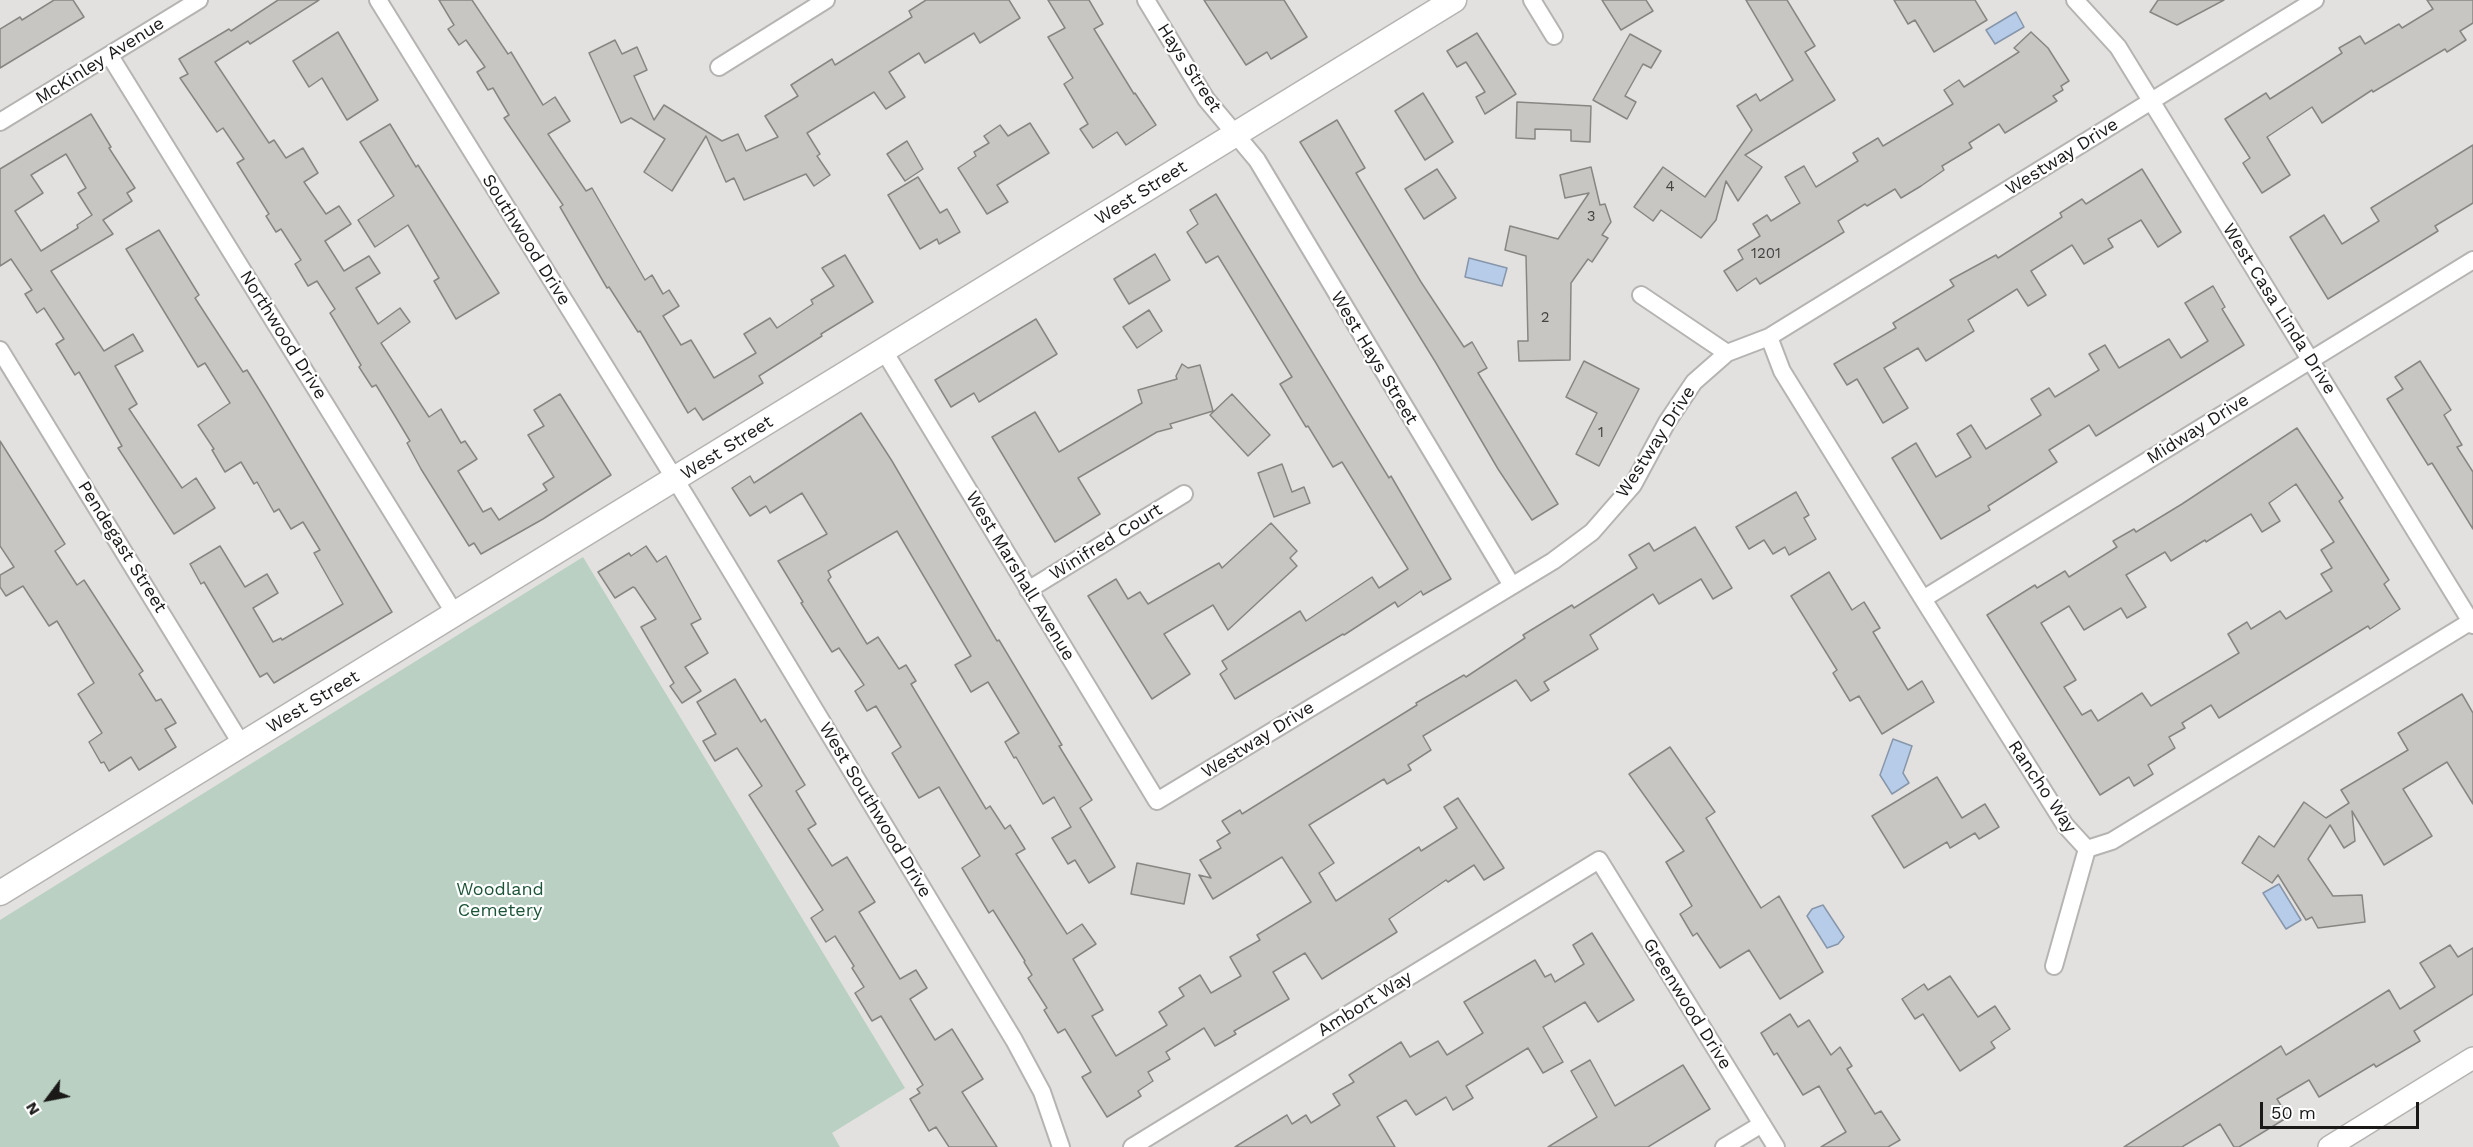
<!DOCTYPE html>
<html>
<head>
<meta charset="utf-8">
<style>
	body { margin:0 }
	#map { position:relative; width:2473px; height:1147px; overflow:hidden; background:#e3e1df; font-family:"Work Sans",sans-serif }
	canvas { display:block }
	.north { position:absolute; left:18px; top:1069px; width:60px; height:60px; -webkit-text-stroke:4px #fff; paint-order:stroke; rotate:238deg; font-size:16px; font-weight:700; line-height:24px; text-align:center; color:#1a1918 }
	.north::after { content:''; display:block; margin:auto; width:21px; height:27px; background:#1a1918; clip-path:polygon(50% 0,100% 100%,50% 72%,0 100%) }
	.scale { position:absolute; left:2260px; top:1102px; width:159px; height:27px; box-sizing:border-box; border:3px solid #1a1918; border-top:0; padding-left:8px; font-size:18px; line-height:21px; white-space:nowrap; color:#1a1918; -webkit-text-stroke:4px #fff; paint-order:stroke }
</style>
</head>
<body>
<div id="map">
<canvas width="2473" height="1147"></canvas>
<div class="north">N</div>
<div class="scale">50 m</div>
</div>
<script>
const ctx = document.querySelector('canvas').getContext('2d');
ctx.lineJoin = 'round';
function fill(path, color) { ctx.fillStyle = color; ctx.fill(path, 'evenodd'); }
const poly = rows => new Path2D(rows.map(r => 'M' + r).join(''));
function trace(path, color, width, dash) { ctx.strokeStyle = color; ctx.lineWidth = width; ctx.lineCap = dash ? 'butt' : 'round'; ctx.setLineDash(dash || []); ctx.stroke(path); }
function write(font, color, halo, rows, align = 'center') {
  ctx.font = font + ' "Work Sans",sans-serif'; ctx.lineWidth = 4.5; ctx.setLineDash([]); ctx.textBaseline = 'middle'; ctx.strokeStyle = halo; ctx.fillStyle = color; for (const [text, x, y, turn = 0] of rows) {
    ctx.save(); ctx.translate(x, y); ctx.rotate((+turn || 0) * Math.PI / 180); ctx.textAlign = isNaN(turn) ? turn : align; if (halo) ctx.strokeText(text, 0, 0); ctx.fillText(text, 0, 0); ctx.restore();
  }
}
fill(poly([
	[583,557,905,1088,832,1133,840,1147,0,1147,0,920]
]), '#b9d0c2');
const water = poly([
	[2016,12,2024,27,1995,44,1986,30,2016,12],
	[1469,258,1507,268,1502,286,1465,277,1469,258],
	[1893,739,1912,746,1903,773,1909,783,1892,794,1880,775,1893,739],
	[2279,884,2301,920,2286,929,2263,893,2279,884],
	[1823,905,1844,937,1838,944,1827,948,1807,916,1812,909,1823,905]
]);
fill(water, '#b6cce8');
trace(water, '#8796aa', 1.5);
const building = poly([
	[54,0,73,0,84,17,0,68,0,29,20,17,22,20,54,0],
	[278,0,319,0,250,44,248,41,215,62,269,143,274,140,286,158,303,148,318,173,304,182,326,214,339,206,351,224,325,241,344,271,369,256,380,273,356,288,378,324,400,308,410,322,381,343,429,417,441,409,461,443,465,441,477,459,458,471,483,512,491,508,499,520,547,490,543,484,554,477,528,435,544,426,534,410,560,394,611,475,543,519,481,554,474,543,469,546,421,469,407,443,410,441,395,416,376,385,372,387,359,367,361,365,330,313,335,309,317,281,308,286,295,264,301,260,281,229,276,232,266,216,269,214,237,163,244,159,223,128,217,132,180,78,188,74,179,59,229,29,231,31,278,0],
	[439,0,472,0,508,54,511,52,543,105,555,97,570,121,548,134,586,191,592,188,645,280,652,275,663,294,669,290,679,306,663,316,681,345,691,340,714,378,756,353,744,334,770,318,777,328,813,304,811,300,834,286,822,268,845,255,873,302,821,334,822,336,759,376,763,383,703,420,695,408,688,413,640,331,638,332,609,287,607,288,560,207,563,205,504,118,509,115,493,88,488,90,477,72,485,67,466,40,459,45,448,29,454,25,439,0],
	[926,0,1009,0,1020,18,980,43,974,33,925,63,919,53,889,72,905,97,886,109,874,92,807,133,820,154,817,156,830,175,814,186,806,174,744,200,734,178,726,182,706,136,672,191,644,172,665,139,631,118,621,123,589,53,615,40,622,54,637,47,647,70,634,76,654,120,664,105,722,141,738,134,746,151,778,137,765,116,798,96,791,85,832,59,835,65,912,17,909,11,926,0],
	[1048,0,1089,0,1103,24,1094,29,1134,94,1135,93,1156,125,1126,145,1117,132,1093,148,1080,129,1088,124,1064,84,1073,78,1048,37,1065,28,1048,0],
	[1204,0,1284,0,1307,37,1271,59,1267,52,1246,65,1204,0],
	[1602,0,1646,0,1653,11,1621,30,1602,0],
	[1746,0,1787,0,1815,46,1805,52,1835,100,1745,155,1762,167,1738,201,1726,181,1716,220,1701,238,1661,210,1653,221,1634,207,1663,167,1705,197,1752,130,1737,106,1756,94,1760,101,1793,80,1746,0],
	[1894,0,1975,0,1987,20,1934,52,1915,20,1908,24,1894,0],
	[2158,0,2224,0,2177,25,2150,12,2158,0],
	[2427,0,2473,0,2473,23,2460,31,2466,40,2447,52,2445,49,2373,92,2372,90,2322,123,2312,107,2267,137,2290,175,2262,193,2243,163,2250,158,2225,119,2266,93,2270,99,2342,53,2339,48,2360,36,2365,44,2399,24,2402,28,2433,9,2427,0],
	[338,32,378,100,347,120,322,78,309,87,293,61,338,32],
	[2031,32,2048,48,2069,81,2061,86,2063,90,2053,96,2057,101,2005,133,1999,124,1969,143,1972,148,1942,166,1944,170,1921,186,1901,198,1895,189,1867,206,1865,204,1838,221,1844,232,1760,284,1756,278,1737,291,1724,271,1743,259,1738,250,1760,236,1753,224,1767,215,1771,221,1800,203,1785,177,1804,166,1816,187,1858,161,1853,153,1878,138,1883,146,1953,104,1944,90,1959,80,1964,87,2019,52,2014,48,2031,32],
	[1477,33,1516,94,1485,114,1476,97,1485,92,1475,76,1466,62,1457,67,1447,51,1477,33],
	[1630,34,1661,51,1651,68,1643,64,1625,96,1636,102,1627,119,1593,100,1630,34],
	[1423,93,1453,142,1425,160,1395,111,1423,93],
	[1517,102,1591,106,1590,142,1571,141,1571,130,1535,129,1535,139,1516,138,1517,102],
	[91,114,111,147,109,148,135,188,127,193,132,201,103,220,113,234,51,271,104,351,133,334,143,351,115,366,137,404,129,409,182,488,196,478,215,508,174,534,118,448,122,446,79,372,75,375,56,344,64,339,44,308,37,313,25,294,32,290,11,259,0,266,0,169,91,114],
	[66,154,86,188,78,193,92,215,77,225,78,228,41,251,15,211,43,193,31,175,66,154],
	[1337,120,1365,168,1356,173,1421,282,1464,347,1472,342,1487,368,1478,373,1558,504,1532,520,1498,469,1436,363,1300,142,1337,120],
	[1030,123,1049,153,997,185,1008,202,987,214,958,168,976,156,974,152,989,143,984,136,1000,125,1008,136,1030,123],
	[390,124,416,167,418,165,499,293,456,319,434,281,439,278,408,225,375,247,358,220,394,196,360,142,390,124],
	[907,141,923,169,905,181,887,154,907,141],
	[2473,145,2473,203,2435,226,2438,231,2328,299,2290,237,2324,215,2342,244,2379,221,2371,208,2473,145],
	[1591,167,1600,205,1605,204,1611,222,1602,235,1608,238,1592,262,1588,259,1571,283,1570,360,1519,361,1518,341,1528,341,1526,256,1505,250,1510,226,1558,239,1589,193,1565,198,1560,175,1591,167],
	[1437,169,1456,198,1424,219,1405,189,1437,169],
	[2142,169,2181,232,2158,247,2141,220,2108,239,2113,247,2084,264,2072,245,2031,271,2046,295,2028,306,2017,289,1968,320,1974,331,1926,361,1918,348,1884,368,1908,408,1883,423,1857,379,1847,385,1834,364,1896,328,1893,323,1954,286,1950,280,1996,255,1998,258,2062,217,2060,213,2082,199,2086,204,2142,169],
	[918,177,940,213,947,209,960,232,939,244,937,239,920,249,888,195,918,177],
	[1216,194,1389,478,1391,476,1451,579,1423,595,1421,591,1398,607,1395,602,1344,635,1343,634,1235,699,1220,674,1227,669,1222,661,1300,611,1306,621,1372,577,1379,588,1408,569,1342,462,1333,467,1308,426,1306,427,1280,384,1292,377,1218,256,1206,263,1187,232,1198,224,1190,210,1216,194],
	[159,230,199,295,195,298,243,372,247,370,268,404,392,612,274,683,267,673,260,677,204,582,201,584,190,564,220,546,245,587,267,574,278,593,253,608,273,642,281,638,282,640,343,604,314,553,320,550,303,522,291,529,279,509,274,512,257,482,254,484,241,462,225,472,212,450,214,449,198,425,230,403,205,363,198,367,126,249,159,230],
	[1155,254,1170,280,1129,304,1114,279,1155,254],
	[2213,286,2225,307,2222,309,2244,345,2096,436,2089,425,2049,450,2057,462,1988,506,1990,510,1941,539,1892,458,1916,443,1936,477,1971,457,1957,434,1971,425,1986,449,2041,415,2031,399,2049,388,2055,397,2099,370,2089,354,2105,345,2119,368,2169,339,2181,358,2208,341,2185,303,2213,286],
	[1149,310,1162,331,1137,348,1123,327,1149,310],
	[1036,319,1057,354,979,402,974,393,951,407,935,380,1036,319],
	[1584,361,1639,389,1599,466,1576,454,1597,413,1566,397,1584,361],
	[2420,361,2451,410,2444,415,2462,445,2457,447,2473,472,2473,529,2432,463,2428,465,2387,399,2403,389,2395,377,2420,361],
	[1182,364,1188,368,1200,365,1213,411,1170,424,1172,428,1157,432,1078,478,1100,514,1055,542,992,437,1035,412,1059,452,1142,403,1138,390,1177,379,1176,376,1182,364],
	[1232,394,1270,435,1248,456,1210,415,1232,394],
	[861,413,892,461,997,641,999,640,1062,745,1059,746,1092,800,1080,808,1115,867,1089,883,1075,860,1068,864,1052,838,1071,827,1054,797,1043,804,1016,757,1014,758,1005,742,1019,733,988,682,971,692,955,665,971,656,897,531,828,571,831,577,828,580,867,644,878,637,899,669,906,665,916,681,911,684,986,809,990,806,1005,829,1010,825,1025,849,1016,854,1067,934,1082,924,1096,944,1073,959,1103,1010,1092,1016,1116,1056,1167,1025,1159,1012,1184,996,1179,988,1200,975,1211,993,1241,976,1230,957,1260,940,1257,935,1311,902,1282,857,1213,899,1199,875,1211,878,1200,860,1221,848,1217,841,1230,833,1222,821,1240,810,1242,814,1417,705,1416,703,1464,675,1466,677,1525,638,1523,635,1572,605,1574,608,1637,568,1629,555,1649,543,1654,551,1695,527,1732,588,1713,599,1701,579,1659,604,1653,594,1590,635,1598,649,1544,682,1549,690,1531,701,1516,680,1423,736,1431,750,1408,765,1411,770,1387,784,1384,779,1309,825,1334,863,1319,873,1336,901,1419,847,1421,851,1457,828,1444,807,1458,798,1504,868,1484,880,1474,865,1448,882,1446,880,1389,919,1397,932,1322,979,1305,953,1273,972,1289,999,1234,1031,1236,1034,1215,1046,1204,1028,1166,1052,1170,1059,1148,1072,1153,1081,1138,1091,1141,1096,1107,1117,1082,1077,1091,1072,1065,1029,1058,1033,1044,1010,1047,1008,1028,978,1032,975,1024,962,1025,961,993,910,989,913,962,868,980,856,939,787,919,798,892,753,901,747,876,706,867,711,855,691,864,685,839,648,832,652,801,603,803,602,778,561,827,534,802,493,770,513,766,506,750,516,732,488,750,476,754,483,861,413],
	[2297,428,2343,498,2339,501,2389,580,2384,584,2400,609,2370,629,2368,626,2219,718,2211,705,2182,723,2185,728,2169,737,2175,748,2148,765,2153,774,2134,786,2129,777,2100,795,1987,615,2035,585,2037,588,2065,571,2069,577,2117,547,2113,541,2134,529,2136,532,2182,504,2297,428],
	[2296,484,2334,542,2321,550,2332,568,2321,574,2332,591,2286,619,2280,611,2251,629,2247,622,2228,634,2239,653,2151,706,2142,693,2098,721,2091,710,2082,715,2064,687,2076,680,2041,623,2069,606,2084,630,2121,608,2127,618,2146,607,2126,575,2165,552,2171,561,2205,540,2206,542,2251,514,2262,532,2280,521,2269,503,2296,484],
	[0,441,65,544,55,551,77,585,84,580,143,671,139,674,156,701,161,699,176,723,165,729,176,747,139,770,131,757,109,771,104,762,101,763,89,742,102,733,78,694,94,683,57,621,49,626,23,586,6,596,0,587,0,575,14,567,0,546,0,441],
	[1282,464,1292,492,1304,487,1310,503,1274,517,1258,473,1282,464],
	[1796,492,1809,515,1804,518,1816,539,1789,555,1785,547,1773,554,1764,540,1749,549,1736,527,1796,492],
	[1271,523,1297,551,1290,558,1297,566,1228,630,1213,605,1164,634,1190,674,1152,699,1088,596,1116,579,1128,599,1140,592,1148,604,1219,563,1222,568,1271,523],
	[646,546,657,562,666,556,701,619,691,624,708,653,685,667,701,691,682,703,670,686,674,683,641,627,656,619,635,588,633,587,615,598,598,572,629,553,631,556,646,546],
	[1829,572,1852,610,1864,602,1880,628,1873,632,1908,690,1922,681,1934,702,1882,734,1859,696,1850,701,1833,673,1837,670,1791,596,1829,572],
	[735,679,761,722,765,719,805,785,796,791,816,824,808,829,832,866,847,857,875,902,859,912,900,979,916,970,927,988,910,999,935,1040,952,1029,983,1079,962,1092,997,1147,949,1147,936,1127,929,1131,910,1099,920,1093,917,1089,923,1085,881,1016,872,1021,855,993,864,987,852,968,854,966,835,936,826,942,811,918,823,910,749,795,762,786,737,748,715,761,703,741,716,734,697,702,735,679],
	[2462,694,2473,713,2473,804,2447,762,2403,789,2432,836,2384,865,2352,811,2355,841,2344,848,2330,825,2308,859,2333,896,2362,895,2365,922,2318,928,2312,917,2306,920,2278,875,2272,883,2242,863,2259,836,2274,847,2304,802,2326,818,2349,803,2341,790,2408,750,2398,733,2462,694],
	[1670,747,1715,812,1706,818,1761,908,1779,896,1823,972,1780,999,1749,950,1720,968,1697,933,1693,936,1680,914,1692,906,1666,862,1684,851,1629,774,1670,747],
	[1937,777,1962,818,1985,804,1999,827,1979,839,1975,833,1950,848,1947,842,1904,868,1872,816,1937,777],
	[1137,863,1190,874,1184,904,1131,894,1137,863],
	[1592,933,1634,1000,1598,1022,1585,1002,1543,1027,1563,1062,1543,1073,1528,1048,1466,1086,1473,1098,1453,1110,1446,1097,1416,1115,1406,1100,1377,1117,1395,1147,1235,1147,1287,1115,1292,1124,1306,1115,1311,1123,1340,1105,1333,1094,1354,1082,1349,1075,1401,1042,1410,1057,1438,1041,1447,1055,1483,1033,1464,1002,1535,960,1545,977,1551,974,1555,982,1584,964,1573,945,1592,933],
	[2450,945,2458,957,2473,948,2473,994,2414,1031,2420,1041,2376,1067,2374,1064,2319,1097,2309,1080,2277,1099,2288,1117,2239,1147,2234,1147,2220,1124,2182,1147,2124,1147,2281,1046,2286,1055,2389,990,2400,1009,2435,987,2420,963,2450,945],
	[1950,976,1978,1017,1995,1006,2010,1029,1991,1042,1995,1048,1960,1071,1923,1014,1915,1019,1902,999,1924,984,1928,990,1950,976],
	[1790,1014,1798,1027,1809,1020,1831,1055,1840,1047,1852,1066,1847,1069,1875,1114,1881,1111,1900,1140,1888,1147,1821,1147,1846,1132,1819,1086,1803,1095,1777,1053,1774,1055,1761,1033,1790,1014],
	[1590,1060,1615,1106,1683,1065,1710,1109,1648,1147,1548,1147,1597,1117,1571,1071,1590,1060]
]);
fill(building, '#c8c6c3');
trace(building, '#888683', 1.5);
const minor = poly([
	[378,0,691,505,1014,1040,1042,1092,1061,1147],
	[1146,0,1206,99,1257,160,1511,584],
	[1532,0,1554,36],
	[2075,0,2118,47,2473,625],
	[110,56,455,614],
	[719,67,826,0],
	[0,122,199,0],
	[1641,295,1727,353],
	[1769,337,1782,371,1923,599,2065,825,2087,849],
	[0,350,242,745],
	[884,351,1157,801,1553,561,1592,532,1633,485,1667,422,1694,382,1727,353,1769,337,2315,0],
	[1028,590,1184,494],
	[1923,599,2473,260],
	[2087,849,2112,841,2473,620],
	[2054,966,2087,849],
	[1132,1147,1599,860,1776,1147],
	[1724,1147,1762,1124]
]);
const tertiary = poly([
	[2329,1147,2473,1058]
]);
const secondary = poly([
	[0,893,1454,0]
]);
trace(minor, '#b6b4b2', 20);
trace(tertiary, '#b6b4b2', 24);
trace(secondary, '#b6b4b2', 27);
trace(minor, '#fff', 16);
trace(tertiary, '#fff', 21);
trace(secondary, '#fff', 24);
write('15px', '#464443', null, [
	["4",1670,187],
	["3",1591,217],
	["1201",1766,254],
	["2",1545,318],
	["1",1601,433]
]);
write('18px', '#1a1918', '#fff', [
	["McKinley Avenue",100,61,-32],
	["Hays Street",1189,68,57],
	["Westway Drive",2062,157,-32],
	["West Street",1141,193,-32],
	["Southwood Drive",526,240,58],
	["West Casa Linda Drive",2279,309,58],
	["Northwood Drive",283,335,58],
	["West Hays Street",1374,358,59],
	["Midway Drive",2198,429,-32],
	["Westway Drive",1656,442,-57],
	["West Street",727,448,-32],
	["Winifred Court",1106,542,-32],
	["Pendegast Street",122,547,58],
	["West Marshall Avenue",1020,576,59],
	["West Street",313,702,-31],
	["Westway Drive",1258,740,-32],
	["Rancho Way",2042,787,56],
	["West Southwood Drive",875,810,59],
	["Ambort Way",1365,1004,-32],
	["Greenwood Drive",1687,1004,58]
]);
write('18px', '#1b5437', '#fff', [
	["Woodland",500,890],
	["Cemetery",500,911]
]);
</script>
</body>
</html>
